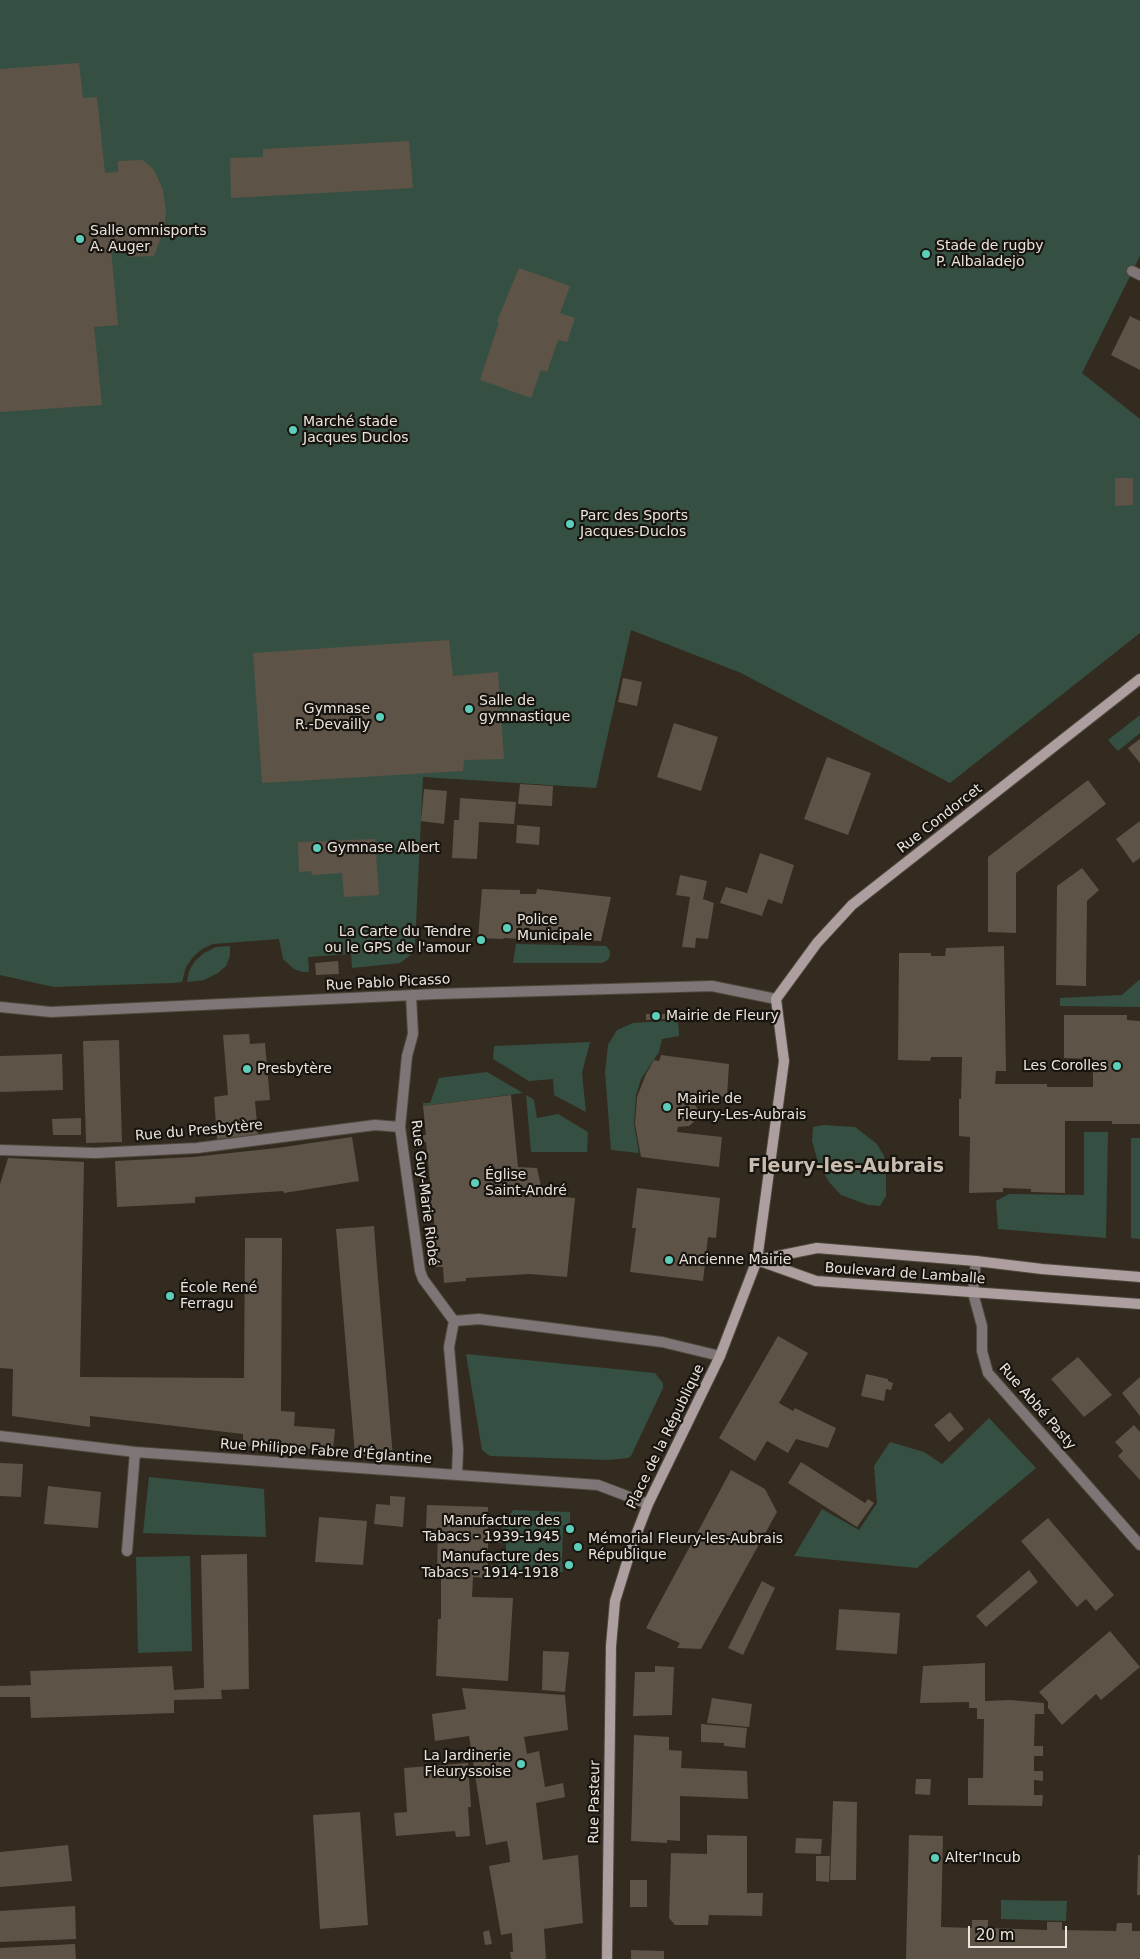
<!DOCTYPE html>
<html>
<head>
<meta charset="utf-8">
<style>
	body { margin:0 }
	#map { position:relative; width:1140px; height:1959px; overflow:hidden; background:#332b1f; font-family:"DejaVu Sans",sans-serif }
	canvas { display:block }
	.scale { position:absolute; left:968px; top:1926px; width:99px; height:22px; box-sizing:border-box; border:2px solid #eae4dc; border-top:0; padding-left:6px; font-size:15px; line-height:18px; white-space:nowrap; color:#eae4dc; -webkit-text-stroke:4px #18140f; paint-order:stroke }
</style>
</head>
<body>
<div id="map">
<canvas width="1140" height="1959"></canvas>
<div class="scale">20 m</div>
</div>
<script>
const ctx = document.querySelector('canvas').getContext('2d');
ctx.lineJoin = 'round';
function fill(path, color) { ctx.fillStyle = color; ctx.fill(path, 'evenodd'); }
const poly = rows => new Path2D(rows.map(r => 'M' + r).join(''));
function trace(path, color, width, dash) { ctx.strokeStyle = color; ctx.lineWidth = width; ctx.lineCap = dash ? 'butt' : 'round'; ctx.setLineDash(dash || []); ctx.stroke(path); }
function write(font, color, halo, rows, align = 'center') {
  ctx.font = font + ' "DejaVu Sans",sans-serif'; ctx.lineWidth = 4.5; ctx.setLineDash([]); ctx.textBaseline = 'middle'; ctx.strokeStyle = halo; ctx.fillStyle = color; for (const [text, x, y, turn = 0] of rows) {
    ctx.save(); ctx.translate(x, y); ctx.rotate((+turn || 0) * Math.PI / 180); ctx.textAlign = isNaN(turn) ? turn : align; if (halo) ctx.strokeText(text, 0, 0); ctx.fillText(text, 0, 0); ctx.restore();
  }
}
fill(poly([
	[0,0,1140,0,1140,256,1082,373,1140,419,1140,633,950,783,741,673,631,630,596,788,423,777,415,944,412,954,400,963,352,968,351,954,308,957,309,972,302,972,294,969,283,959,279,939,213,944,202,949,193,957,186,967,182,982,173,983,54,987,0,975],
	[1140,715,1140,733,1118,751,1108,740],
	[516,944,606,946,610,951,610,955,608,960,602,963,513,963],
	[230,946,230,956,226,966,218,973,204,980,187,982,189,971,195,961,204,953,216,947],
	[1140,979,1140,1007,1060,1006,1060,998,1122,995],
	[678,1020,679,1036,662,1039,659,1052,641,1079,636,1095,634,1124,639,1153,611,1150,605,1072,608,1045,617,1030,633,1023],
	[590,1042,582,1073,586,1112,554,1095,553,1079,529,1081,493,1059,494,1046],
	[487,1072,523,1093,423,1106,423,1103,430,1103,439,1078],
	[526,1095,534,1100,537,1118,558,1114,588,1132,587,1152,531,1152],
	[824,1125,855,1127,877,1144,884,1156,886,1171,886,1196,880,1206,868,1205,841,1195,829,1182,818,1162,812,1141,813,1127],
	[1084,1132,1108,1132,1106,1238,998,1229,996,1201,1009,1194,1084,1195],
	[1131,1138,1140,1138,1140,1239,1131,1238],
	[466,1354,655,1373,663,1383,663,1388,631,1456,628,1458,608,1460,490,1456,482,1450],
	[989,1418,1036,1468,917,1568,794,1556,822,1509,859,1530,877,1503,874,1466,890,1442,924,1452,942,1464],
	[149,1477,264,1489,266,1537,143,1533],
	[513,1510,570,1512,570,1523,563,1526,562,1562,563,1572,491,1571,491,1565,506,1564,506,1543,497,1543,497,1537],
	[190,1556,192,1651,138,1653,136,1557],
	[1001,1900,1067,1901,1066,1921,1001,1919]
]), '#355042');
fill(poly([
	[79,63,83,98,97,97,105,173,118,172,118,161,143,160,154,170,163,190,166,213,164,229,154,256,127,257,126,249,111,249,118,325,94,327,102,405,0,412,0,69],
	[409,141,413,188,231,198,230,158,263,157,263,149],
	[519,268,570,286,560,313,575,318,567,342,558,340,547,372,541,370,531,398,480,380,499,322,497,321],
	[1130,316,1140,321,1140,370,1111,355],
	[1115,478,1133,478,1133,505,1115,506],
	[449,640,453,676,498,672,504,759,464,760,463,771,262,783,253,653],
	[623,678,642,682,637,706,618,702],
	[674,723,718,737,701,791,657,777],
	[1140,739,1140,763,1128,748],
	[827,757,871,773,848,835,804,819],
	[1088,780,1106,804,1016,873,1016,933,988,932,988,857],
	[520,784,553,786,552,806,518,804],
	[424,789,447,791,444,824,421,821],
	[460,798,516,802,514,824,479,822,477,859,452,858,454,820,459,820],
	[1140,821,1140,858,1133,863,1116,839],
	[517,825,540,827,539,845,516,843],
	[375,839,379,895,344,897,342,873,312,875,311,871,299,872,298,842],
	[760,853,794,865,782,904,768,899,762,916,720,903,726,887,747,893],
	[1082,868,1099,890,1087,901,1086,986,1056,985,1057,886],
	[680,875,707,881,703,899,714,903,708,939,696,938,695,948,682,947,690,897,676,895],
	[482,889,520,890,520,894,536,894,537,889,611,897,601,941,536,938,536,940,505,938,502,939,478,938],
	[1004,946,1006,1071,996,1071,995,1084,1047,1084,1047,1087,1093,1087,1093,1059,1064,1058,1064,1015,1127,1015,1127,1020,1140,1021,1140,1124,1112,1124,1112,1121,1065,1121,1065,1193,1031,1192,1031,1189,1003,1188,1003,1192,969,1193,970,1137,959,1136,959,1099,961,1099,962,1057,931,1057,930,1061,898,1060,899,953,931,953,931,956,945,956,946,948],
	[338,961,339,974,316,975,315,963],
	[646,1014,666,1014,666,1019,646,1020],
	[249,1034,250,1044,265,1043,270,1100,255,1101,258,1135,217,1139,214,1097,228,1095,223,1035],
	[119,1040,122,1142,86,1143,83,1041],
	[62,1054,63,1090,0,1092,0,1056],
	[661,1055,729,1064,727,1097,681,1093,680,1099,694,1104,697,1108,697,1116,695,1121,689,1126,678,1127,677,1132,722,1137,719,1167,641,1157,635,1124,637,1097,646,1074,654,1060,659,1061],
	[511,1095,518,1167,537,1168,543,1195,575,1198,567,1277,530,1274,466,1278,466,1281,444,1283,443,1267,433,1267,433,1261,437,1261,433,1207,429,1206,428,1200,432,1200,426,1142,423,1142,422,1135,426,1135,423,1106],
	[81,1118,81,1135,53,1135,52,1119],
	[352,1137,359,1181,284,1193,283,1191,195,1197,195,1203,117,1207,115,1161,193,1157,277,1148],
	[8,1158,84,1162,80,1377,244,1378,245,1238,282,1238,281,1411,295,1412,294,1426,335,1429,333,1450,243,1446,243,1434,90,1416,90,1427,12,1416,13,1369,0,1368,0,1184],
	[637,1188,720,1198,716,1238,708,1237,703,1281,630,1272,636,1228,632,1228],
	[374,1226,377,1267,393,1457,355,1455,336,1229],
	[778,1336,808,1353,779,1403,793,1411,795,1408,836,1428,828,1448,796,1439,788,1453,767,1441,755,1461,719,1438],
	[1078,1357,1112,1395,1084,1417,1051,1379],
	[866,1374,888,1379,888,1381,893,1383,891,1390,886,1389,884,1401,861,1396],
	[1140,1377,1140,1416,1122,1393],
	[950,1412,964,1429,949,1442,934,1425],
	[1134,1425,1140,1432,1140,1480,1118,1456,1123,1451,1115,1442],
	[801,1462,865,1503,868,1499,874,1503,857,1527,788,1483],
	[0,1463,23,1464,21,1497,0,1496],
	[731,1470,765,1489,777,1512,701,1649,677,1648,680,1643,646,1628],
	[48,1486,101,1492,98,1528,44,1524],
	[390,1496,405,1497,403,1527,374,1524,376,1504,390,1505],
	[427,1505,488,1507,488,1578,473,1577,472,1597,513,1598,508,1681,436,1676,438,1619,441,1619,441,1575,437,1575,438,1529,426,1528],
	[319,1517,367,1521,363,1565,315,1562],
	[1048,1518,1114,1595,1096,1611,1086,1599,1077,1607,1021,1541],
	[247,1554,249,1689,221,1690,222,1699,174,1700,174,1713,31,1718,30,1697,0,1697,0,1686,31,1685,30,1671,172,1666,174,1690,204,1688,201,1555],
	[1029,1570,1038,1582,986,1627,976,1616],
	[762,1581,775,1588,743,1655,728,1648],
	[839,1609,900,1613,897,1654,836,1650],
	[1110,1631,1140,1667,1101,1700,1096,1694,1062,1725,1048,1708,1048,1702,1039,1692],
	[543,1651,569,1652,565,1692,542,1690],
	[985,1663,985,1701,1010,1700,1044,1703,1044,1714,1035,1714,1034,1746,1043,1746,1043,1756,1034,1756,1034,1771,1043,1771,1043,1781,1034,1780,1034,1795,1043,1795,1042,1806,968,1805,968,1778,983,1778,984,1719,977,1719,977,1708,969,1708,969,1702,920,1703,923,1666],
	[655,1666,674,1667,672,1715,633,1716,635,1672,655,1672],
	[462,1688,565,1695,568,1730,524,1737,527,1754,539,1751,545,1787,563,1783,565,1797,536,1803,543,1860,578,1855,583,1923,544,1929,546,1959,511,1959,510,1952,513,1952,512,1933,501,1935,489,1866,510,1862,509,1851,507,1841,486,1845,469,1736,435,1741,432,1714,466,1709],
	[712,1698,752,1704,749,1727,707,1723],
	[701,1724,747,1728,745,1748,724,1746,724,1743,701,1742],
	[634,1735,669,1737,669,1750,682,1751,681,1768,747,1771,748,1799,680,1796,680,1841,667,1840,667,1843,631,1841],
	[468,1763,471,1807,468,1807,470,1836,456,1837,455,1831,396,1836,394,1813,407,1812,404,1768],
	[916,1779,931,1779,930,1795,915,1794],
	[833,1801,857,1802,856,1880,830,1880],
	[360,1812,368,1925,320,1929,313,1815],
	[707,1835,747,1836,747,1893,763,1893,762,1916,709,1915,708,1925,675,1925,669,1918,671,1853,707,1854],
	[909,1835,943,1836,941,1927,972,1928,972,1920,988,1920,988,1928,1047,1930,1047,1922,1062,1922,1062,1930,1116,1931,1117,1923,1132,1923,1132,1931,1140,1931,1140,1959,906,1959],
	[796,1838,822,1839,821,1854,795,1853],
	[68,1845,72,1881,0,1887,0,1852],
	[1138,1855,1140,1855,1140,1895,1137,1895],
	[816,1856,830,1856,829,1882,816,1881],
	[630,1880,647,1880,647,1907,630,1907],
	[75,1906,76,1939,0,1942,0,1911],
	[489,1930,492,1944,485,1945,483,1932],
	[75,1944,76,1959,0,1959,0,1948],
	[631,1950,664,1951,664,1959,631,1959]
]), '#5d5447');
const street = poly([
	[1132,271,1140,275],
	[411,995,413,1034,407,1056,400,1127,420,1271,423,1279,454,1321,449,1347,458,1449,457,1474],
	[0,1007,51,1012,436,994,712,986,776,999],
	[0,1150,95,1153,197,1148,375,1125,400,1127],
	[976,1261,973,1293,982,1326,982,1351,988,1373,1140,1545],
	[454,1321,479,1319,662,1342,720,1356],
	[0,1436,135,1452,598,1485,648,1504],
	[127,1551,135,1452]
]);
const secondary = poly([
	[757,1260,816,1281,1140,1304],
	[758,1260,817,1248,976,1261,1042,1269,1140,1277],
	[607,1959,611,1646,615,1601,633,1543,648,1504,720,1356,757,1260,784,1061,776,999,817,943,852,905,1140,679]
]);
trace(street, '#50493d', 12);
trace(secondary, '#50493d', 12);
trace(street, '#7e7676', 10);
trace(secondary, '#ad9f9f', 10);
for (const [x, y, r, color] of [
	[80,239,5,"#5dceb9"],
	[926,254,5,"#5dceb9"],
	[293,430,5,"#5dceb9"],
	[570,524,5,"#5dceb9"],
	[469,709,5,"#5dceb9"],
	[380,717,5,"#5dceb9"],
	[317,848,5,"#5dceb9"],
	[507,928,5,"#5dceb9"],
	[481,940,5,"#5dceb9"],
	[656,1016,5,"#5dceb9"],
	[1117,1066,5,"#5dceb9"],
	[247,1069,5,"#5dceb9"],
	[667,1107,5,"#5dceb9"],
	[475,1183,5,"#5dceb9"],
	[669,1260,5,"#5dceb9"],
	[170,1296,5,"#5dceb9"],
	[570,1529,5,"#5dceb9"],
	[578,1547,5,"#5dceb9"],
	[569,1565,5,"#5dceb9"],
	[521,1764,5,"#5dceb9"],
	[935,1858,5,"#5dceb9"]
]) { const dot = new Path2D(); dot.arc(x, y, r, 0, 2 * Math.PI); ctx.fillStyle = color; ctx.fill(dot); trace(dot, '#18140f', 2); }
write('14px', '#eae4dc', '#18140f', [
	["Salle omnisports",90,231],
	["A. Auger",90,247],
	["Stade de rugby",936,246],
	["P. Albaladejo",936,262],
	["Marché stade",303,422],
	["Jacques Duclos",303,438],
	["Parc des Sports",580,516],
	["Jacques-Duclos",580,532],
	["Salle de",479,701],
	["gymnastique",479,717],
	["Gymnase",370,709,"right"],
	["R.-Devailly",370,725,"right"],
	["Gymnase Albert",327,848],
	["Police",517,920],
	["Municipale",517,936],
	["La Carte du Tendre",471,932,"right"],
	["ou le GPS de l'amour",471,948,"right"],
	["Mairie de Fleury",666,1016],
	["Les Corolles",1107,1066,"right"],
	["Presbytère",257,1069],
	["Mairie de",677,1099],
	["Fleury-Les-Aubrais",677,1115],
	["Église",485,1175],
	["Saint-André",485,1191],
	["Ancienne Mairie",679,1260],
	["École René",180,1288],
	["Ferragu",180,1304],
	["Manufacture des",560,1521,"right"],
	["Tabacs - 1939-1945",560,1537,"right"],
	["Mémorial Fleury-les-Aubrais",588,1539],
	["République",588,1555],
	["Manufacture des",559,1557,"right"],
	["Tabacs - 1914-1918",559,1573,"right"],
	["La Jardinerie",511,1756,"right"],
	["Fleuryssoise",511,1772,"right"],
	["Alter'Incub",945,1858]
], 'left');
write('14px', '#eae4dc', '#18140f', [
	["Rue Condorcet",940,819,-38],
	["Rue Pablo Picasso",388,983,-3],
	["Rue du Presbytère",199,1131,-5],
	["Rue Guy-Marie Riobé",424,1193,83],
	["Boulevard de Lamballe",905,1274,4],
	["Rue Abbé Pasty",1037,1407,49],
	["Place de la République",666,1437,-64],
	["Rue Philippe Fabre d'Églantine",326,1452,4],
	["Rue Pasteur",595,1802,-89]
]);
write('bold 19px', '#c8bdaf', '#18140f', [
	["Fleury-les-Aubrais",846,1167]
]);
</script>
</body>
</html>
